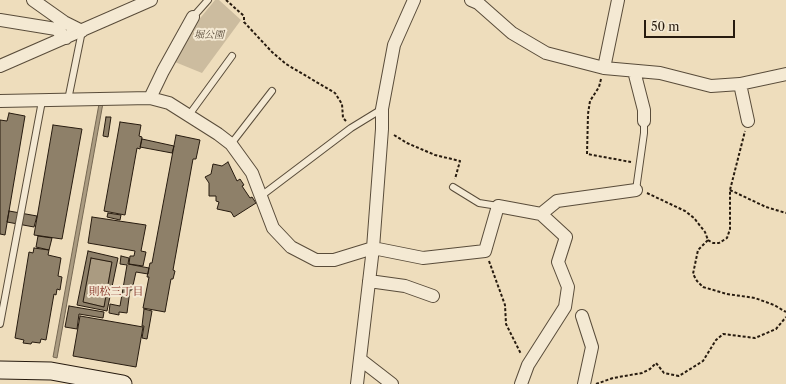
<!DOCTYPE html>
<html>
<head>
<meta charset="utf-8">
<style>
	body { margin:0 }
	#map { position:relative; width:786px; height:384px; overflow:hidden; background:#eeddbc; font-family:"Libre Caslon Text",serif }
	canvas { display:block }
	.scale { position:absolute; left:644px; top:20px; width:91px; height:18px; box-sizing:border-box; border:2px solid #271b0f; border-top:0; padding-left:5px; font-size:12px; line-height:14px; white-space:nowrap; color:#271b0f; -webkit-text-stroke:3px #f4e9d3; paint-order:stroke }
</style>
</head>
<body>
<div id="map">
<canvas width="786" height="384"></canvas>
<div class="scale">50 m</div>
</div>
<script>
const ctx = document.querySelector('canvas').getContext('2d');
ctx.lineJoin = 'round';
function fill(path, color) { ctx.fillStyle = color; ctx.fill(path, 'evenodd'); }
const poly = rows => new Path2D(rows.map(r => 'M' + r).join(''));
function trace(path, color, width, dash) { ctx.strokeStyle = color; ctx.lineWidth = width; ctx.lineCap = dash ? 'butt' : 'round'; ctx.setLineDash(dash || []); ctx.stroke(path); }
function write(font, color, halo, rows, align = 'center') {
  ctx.font = font + ' "Libre Caslon Text","Noto Serif JP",serif'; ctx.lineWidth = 4; ctx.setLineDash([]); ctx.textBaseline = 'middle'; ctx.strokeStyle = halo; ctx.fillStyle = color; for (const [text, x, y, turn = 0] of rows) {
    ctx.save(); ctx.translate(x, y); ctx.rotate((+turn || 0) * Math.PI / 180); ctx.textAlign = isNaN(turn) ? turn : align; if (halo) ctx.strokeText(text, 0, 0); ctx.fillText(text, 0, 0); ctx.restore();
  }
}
fill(poly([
	[215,0,219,0,241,20,202,73,175,62,197,22]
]), '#ccbc9f');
const water = poly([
	[103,103,57,358,53,357,99,104,103,103],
	[91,258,112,262,104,307,83,302,91,258]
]);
fill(water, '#aa9b81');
trace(water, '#766853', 1);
const building = poly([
	[9,113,25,116,5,235,0,234,0,120,7,121,9,113],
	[106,117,111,117,108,137,103,136,106,117],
	[120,122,141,125,139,136,142,137,140,149,137,148,125,215,104,211,120,122],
	[53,125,82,129,62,239,34,235,53,125],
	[176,135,200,140,196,159,193,159,173,270,175,271,173,279,171,279,165,312,143,308,149,277,147,277,150,263,152,263,176,135],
	[142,139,174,146,172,153,140,147,142,139],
	[228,162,237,181,240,179,244,185,242,186,250,198,252,197,256,203,234,217,231,212,217,209,219,202,216,201,216,196,209,196,209,183,205,177,211,174,213,164,222,166,228,162],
	[9,211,37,216,34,227,7,222,9,211],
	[108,213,121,215,120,220,107,217,108,213],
	[92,217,146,225,141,251,146,252,143,266,129,264,130,256,134,256,135,251,88,243,92,217],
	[38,236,52,238,49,250,36,247,38,236],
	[34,248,49,250,48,255,61,258,58,276,62,277,60,290,57,289,56,295,54,294,46,340,41,339,40,343,32,342,31,344,23,343,24,340,15,338,29,252,33,253,34,248],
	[88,251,118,258,107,311,77,305,88,251],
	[91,258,112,262,104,307,83,302,91,258],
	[121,256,129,258,128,264,149,268,148,274,136,272,132,290,130,290,127,313,119,312,119,315,109,313,110,304,120,306,127,265,120,264,121,256],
	[69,306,104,312,103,318,79,314,77,329,65,327,69,306],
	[144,309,152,311,147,339,142,338,144,326,142,326,144,309],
	[80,316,143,327,136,367,73,356,80,316]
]);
fill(building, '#8e8069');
trace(building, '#271b0f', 1);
const lane = poly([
	[193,17,208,0],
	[68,100,82,31],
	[189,115,232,56],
	[231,144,272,91],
	[453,187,479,203,498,206],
	[636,190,644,133,644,121],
	[261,196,351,128,382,109],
	[0,324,42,101]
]);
const street = poly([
	[33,0,64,22,82,31],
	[471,0,478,3,512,33,546,53,604,68,660,73,711,86,740,84,786,74],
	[0,20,56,29,66,38],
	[0,66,151,0],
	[604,68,618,0],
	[634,71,644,110,644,121],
	[740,84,748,121],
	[150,98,163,71,193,17],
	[0,101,150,98,169,103,218,134,231,144,252,173,273,228,291,247,316,260,334,260,373,248,423,258,485,251,498,206,541,214,566,237,558,262,568,287,565,307,528,365,521,384],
	[541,214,557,201,636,190],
	[369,281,405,286,433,296],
	[582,316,592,347,584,384],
	[361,360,392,384],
	[357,384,373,248,382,129,382,109,394,45,414,0]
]);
const secondary = poly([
	[0,370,51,371,123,384]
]);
trace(lane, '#594c3a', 8);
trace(street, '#594c3a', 14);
trace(secondary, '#271b0f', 19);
trace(poly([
	[226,0,244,16,244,22,272,52,286,64,335,93,342,104,343,118,346,121],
	[601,79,599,87,590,101,588,114,587,154,631,162],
	[394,135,407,143,435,155,460,161,455,179],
	[730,190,766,207,786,213],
	[647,193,685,211,694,218,705,232,708,240,698,250,693,274,697,281,703,287,727,294,755,298,774,305,786,312],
	[708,240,713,243,719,243,727,238,730,229,730,190,745,131],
	[489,261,505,305,506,324,521,354],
	[596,384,613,378,642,373,650,369,656,363,664,373,679,376,703,361,716,340,723,334,755,338,776,329,786,317]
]), '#271b0f', 2, [3, 2]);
trace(lane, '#f4e9d3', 6);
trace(street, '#f4e9d3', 12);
trace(secondary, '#f4e9d3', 17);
write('italic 10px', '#594b3a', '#f4e9d3', [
	["堀公園",209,35]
]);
write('11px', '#7a1f14', '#f4e9d3', [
	["則松三丁目",116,292]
]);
</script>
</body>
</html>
